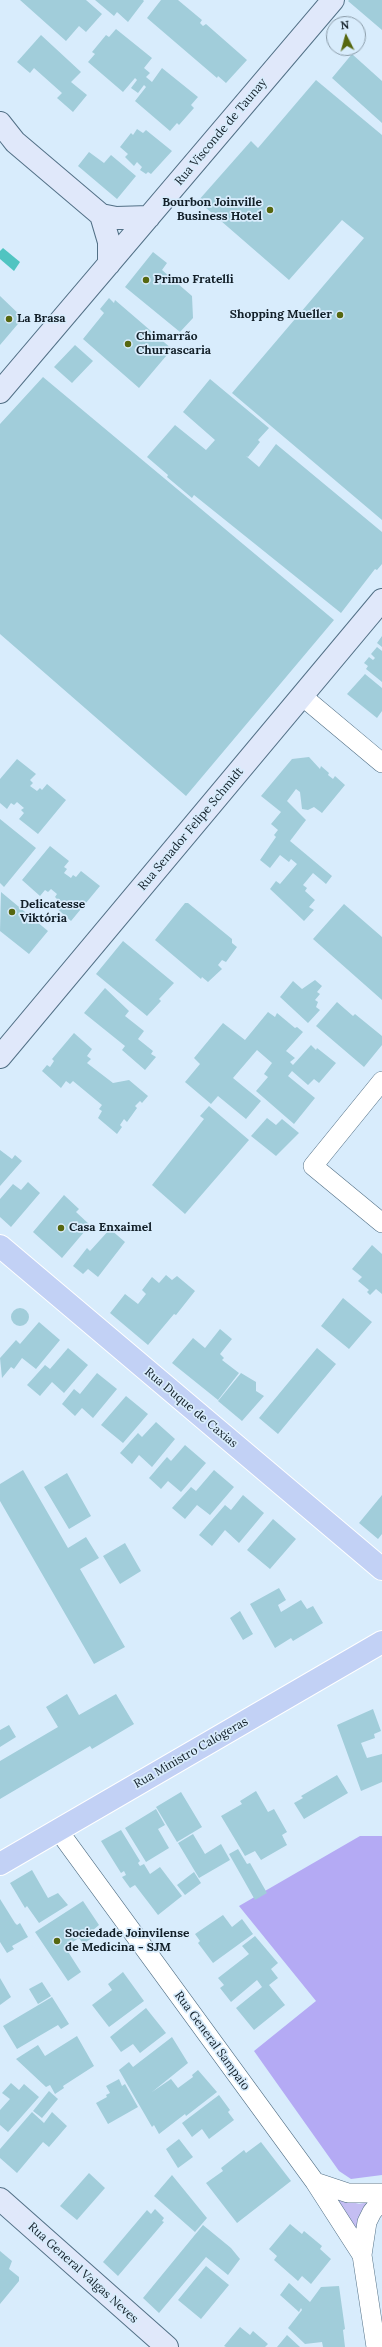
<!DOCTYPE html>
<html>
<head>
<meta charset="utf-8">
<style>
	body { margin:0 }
	#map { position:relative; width:382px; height:2347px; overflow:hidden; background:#d8ecfc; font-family:Lora,serif }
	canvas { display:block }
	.north { position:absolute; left:326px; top:16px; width:40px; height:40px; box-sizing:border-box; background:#d8ecfc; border:1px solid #899aa7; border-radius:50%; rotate:354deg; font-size:11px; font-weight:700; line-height:16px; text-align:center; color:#121f28 }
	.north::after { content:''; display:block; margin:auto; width:14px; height:18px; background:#566710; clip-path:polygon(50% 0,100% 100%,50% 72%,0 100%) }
</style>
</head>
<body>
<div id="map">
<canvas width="382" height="2347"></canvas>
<div class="north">N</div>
</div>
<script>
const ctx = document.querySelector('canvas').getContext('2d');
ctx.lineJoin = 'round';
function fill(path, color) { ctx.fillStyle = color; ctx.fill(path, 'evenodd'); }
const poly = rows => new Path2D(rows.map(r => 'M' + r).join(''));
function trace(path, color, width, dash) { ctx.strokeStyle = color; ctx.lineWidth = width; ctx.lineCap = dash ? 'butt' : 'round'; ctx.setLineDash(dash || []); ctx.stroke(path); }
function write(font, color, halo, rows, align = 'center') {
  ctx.font = font + ' Lora,serif'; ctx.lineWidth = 3.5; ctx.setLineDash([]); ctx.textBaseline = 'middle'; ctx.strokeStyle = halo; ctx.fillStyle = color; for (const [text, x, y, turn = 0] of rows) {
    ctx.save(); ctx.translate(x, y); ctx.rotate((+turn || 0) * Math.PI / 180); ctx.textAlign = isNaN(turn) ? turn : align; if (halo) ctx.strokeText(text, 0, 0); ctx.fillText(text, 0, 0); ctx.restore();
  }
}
fill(poly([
	[335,2197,359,2204,374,2201,359,2241]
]), '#c4bef2');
fill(poly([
	[360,1836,382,1836,382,2175,351,2179,339,2171,254,2051,316,2001,239,1906]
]), '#b4aaf4');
fill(poly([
	[3,248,20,262,14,271,0,259,0,251]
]), '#50c4c1');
fill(poly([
	[20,0,86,0,102,14,86,32,79,26,66,41],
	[95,0,143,0,144,1,128,22,117,12,114,16],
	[161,0,178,0,202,20,200,23,203,26,206,24,247,60,226,83,218,76,217,78,147,18],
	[349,0,382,0,382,30,348,1],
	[116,29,152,58,144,68,150,73,146,77,152,82,162,68,198,97,191,105,194,108,179,125,177,123,170,131,135,101,146,87,144,85,138,93,131,88,137,80,135,78,123,92,88,62,95,54,92,52,106,35,109,37],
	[41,35,81,72,71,82,87,95,73,112,57,98,62,93,34,68,30,73,17,62],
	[352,54,382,81,382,123,332,78],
	[316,80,382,135,382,520,232,393,364,238,342,220,289,280,198,201,251,141,258,148],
	[137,129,143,133,146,130,172,151,151,174,148,172,146,174,140,170,142,167,137,162,134,166,125,157,128,154,120,147,131,133,133,135],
	[89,152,104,163,111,155,136,176,117,199,78,166],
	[153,252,167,263,162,270,192,296,193,318,180,332,125,287],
	[0,296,23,318,0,345],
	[109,298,114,303,115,300,172,349,139,388,83,339,104,313,100,309],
	[75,345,93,361,72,383,54,367],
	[43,377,334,620,186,796,0,634,0,424],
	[210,379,269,428,258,440,260,442,248,457,246,456,259,467,276,444,382,532,382,564,377,570,375,569,341,613,194,495,192,498,167,477,168,475,147,457,175,425,206,450,215,440,183,412],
	[382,636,382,647,377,643],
	[377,647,382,651,382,682,366,669,368,666,364,663,369,657,373,660,375,658,371,654],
	[365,674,382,688,382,711,377,718,347,694],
	[309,757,320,769,321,766,329,773,328,775,333,779,335,776,345,785,322,813,314,807,308,810,302,809,300,792,296,789,287,801,306,820,290,841,332,876,326,884,313,873,303,885,307,888,305,891,315,900,309,907,314,910,304,921,270,889,276,881,280,884,297,864,291,859,289,862,280,855,270,868,260,860,276,837,274,835,278,830,271,824,281,812,261,796,292,759],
	[17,759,36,774,30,780,33,783,30,786,37,791,40,788,42,790,47,784,66,800,38,834,19,819,24,813,21,810,24,808,17,802,14,805,11,803,7,809,0,803,0,779],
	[0,819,36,848,4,887,0,883],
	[50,846,69,861,64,867,67,869,64,873,71,878,73,875,76,877,81,871,100,886,71,921,53,905,58,900,55,897,57,894,51,889,48,892,45,890,40,896,22,880],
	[1,892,48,931,29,954,0,931],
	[185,903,188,903,232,939,232,943,237,947,226,962,222,960,218,965,222,969,208,982,202,977,201,979,155,940],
	[344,904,382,937,382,1000,313,939],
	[123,941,174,983,159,999,161,1001,147,1016,96,974],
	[315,980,322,986,317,992,320,994,315,1000,318,1002,316,1007,320,1010,308,1023,280,997,293,981,302,989],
	[105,988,129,1011,125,1016,144,1031,138,1039,153,1051,151,1054,156,1057,145,1070,122,1050,125,1046,84,1013],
	[337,1002,353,1016,355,1014,382,1036,382,1045,364,1067,316,1026],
	[268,1012,275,1017,277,1013,295,1028,297,1027,303,1032,286,1051,295,1058,290,1062,293,1065,311,1045,316,1050,317,1048,336,1063,319,1083,314,1079,308,1085,292,1071,288,1076,315,1098,294,1124,256,1091,268,1077,264,1074,272,1063,257,1050,233,1078,261,1101,246,1119,218,1096,211,1104,185,1082,200,1064,194,1058,223,1023,245,1040],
	[74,1033,92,1049,87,1056,91,1059,87,1063,113,1083,129,1080,148,1096,142,1103,140,1101,135,1106,137,1108,127,1122,124,1119,120,1125,122,1127,117,1134,98,1118,102,1111,99,1109,102,1105,73,1081,70,1084,66,1081,61,1088,42,1071,47,1065,50,1067,54,1061,52,1059],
	[209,1106,249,1140,185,1214,152,1185,204,1119,200,1116],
	[267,1118,276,1125,282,1119,299,1133,276,1156,251,1136],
	[0,1150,12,1159,15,1155,22,1161,0,1186],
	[28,1182,40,1193,11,1227,0,1217,0,1199,13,1184,21,1190],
	[64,1195,79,1209,76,1212,90,1225,62,1258,33,1232],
	[110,1229,125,1242,98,1277,88,1269,83,1274,73,1266,87,1248,90,1251],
	[372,1245,382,1254,382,1294,376,1289,370,1295,367,1292,369,1290,358,1281,362,1277,352,1269],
	[166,1275,172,1280,177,1276,195,1291,176,1315,174,1314,148,1345,110,1313,125,1294,138,1304,146,1294,142,1290,152,1277,159,1283],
	[343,1298,372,1322,349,1349,321,1326],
	'11 1317a9 9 0 1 1 18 0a9 9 0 1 1-18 0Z',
	[39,1322,60,1340,36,1369,22,1358,14,1369,11,1367,2,1378,0,1358,16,1340,20,1344],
	[220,1329,232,1339,220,1354,224,1358,222,1360,239,1373,218,1400,172,1363,193,1338,205,1348],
	[68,1348,88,1365,64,1393,52,1382,40,1396,27,1385,45,1365,50,1369],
	[317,1348,336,1364,278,1434,259,1418],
	[97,1373,117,1389,93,1418,82,1408,75,1416,62,1404,74,1389,80,1394],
	[241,1373,256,1382,256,1391,264,1396,242,1421,218,1401],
	[126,1396,148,1414,123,1443,101,1425],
	[156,1422,175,1439,152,1467,139,1455,132,1464,120,1453,138,1433,142,1437],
	[185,1445,206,1463,181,1492,168,1481,161,1489,149,1478,167,1457,171,1461],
	[23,1470,68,1548,86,1537,99,1558,80,1569,125,1647,94,1664,0,1501,0,1484],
	[214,1470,234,1487,210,1515,197,1505,185,1519,172,1508,191,1487,196,1491],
	[67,1473,91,1516,69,1529,44,1487],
	[243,1495,264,1513,239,1543,225,1530,212,1546,199,1535,225,1505,231,1510],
	[382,1495,382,1534,378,1539,359,1523],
	[273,1519,296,1539,270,1569,247,1550],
	[125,1543,141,1571,120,1584,103,1556],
	[279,1588,286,1600,278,1605,281,1612,301,1600,307,1609,313,1606,323,1623,293,1641,291,1638,275,1648,250,1604],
	[240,1611,253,1634,243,1640,230,1618],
	[67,1694,79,1715,116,1694,134,1724,92,1749,90,1746,0,1799,0,1761,58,1727,46,1707],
	[373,1709,381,1731,374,1734,375,1738,361,1743,367,1758,382,1754,382,1782,361,1791,337,1725],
	[9,1725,16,1737,0,1747,0,1730],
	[337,1775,348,1793,304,1819,294,1803,303,1798,301,1796],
	[256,1791,268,1812,274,1809,287,1832,282,1835,287,1845,261,1860,255,1851,245,1856,221,1816,242,1804,240,1801],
	[181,1792,202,1827,177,1842,156,1807],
	[156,1809,165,1825,158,1829,169,1848,146,1862,125,1828],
	[121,1830,140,1861,138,1863,140,1866,144,1864,150,1874,160,1867,182,1896,158,1915,135,1885,130,1888,122,1877,126,1875,124,1871,121,1873,101,1841],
	[193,1834,205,1854,221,1844,230,1860,199,1878,178,1843],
	[238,1849,247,1864,250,1863,267,1893,255,1900,229,1854],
	[32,1870,48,1898,58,1893,68,1905,39,1923,27,1906,25,1908,10,1883],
	[194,1872,201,1883,185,1895,177,1885],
	[0,1899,15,1923,17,1925,20,1923,28,1937,12,1946,14,1949,7,1953,0,1942],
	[83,1901,99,1925,92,1931,95,1936,83,1944,79,1938,65,1947,81,1972,68,1981,35,1932],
	[223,1915,232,1927,242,1919,253,1934,213,1963,198,1943,200,1941,195,1934],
	[255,1936,278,1963,271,1969,278,1978,269,1985,285,2005,254,2030,236,2008,262,1987,257,1980,231,2002,220,1988,224,1985,218,1978,249,1954,242,1946],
	[123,1972,144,2001,109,2027,92,2005,112,1990,108,1984],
	[0,1978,11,1997,0,2005],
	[42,1982,51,1996,38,2004,29,1989],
	[52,1997,69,2024,61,2029,58,2025,17,2049,3,2026],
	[146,2008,166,2033,140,2053,133,2044,121,2052,110,2037],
	[77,2036,94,2066,63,2086,64,2088,55,2094,50,2085,46,2087,16,2059,38,2045,45,2056],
	[172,2037,188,2063,152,2092,171,2079,178,2088,193,2077,192,2075,198,2070,217,2092,186,2116,185,2114,159,2134,154,2125,152,2127,119,2070,129,2062,133,2067],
	[119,2079,122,2086,125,2084,138,2107,108,2124,96,2103,107,2097,106,2095,110,2093,106,2086],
	[11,2083,19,2090,24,2084,39,2097,8,2132,0,2125,0,2110,10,2099,2,2093],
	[49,2091,58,2099,42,2118,33,2111],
	[219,2095,230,2110,228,2112,234,2120,209,2139,202,2129,192,2137,182,2123],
	[32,2112,44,2123,52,2112,67,2126,49,2147,43,2142,17,2173,0,2158,0,2149],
	[179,2139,193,2157,178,2168,166,2149],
	[261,2142,291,2181,237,2223,206,2183,223,2171,221,2168,244,2150,246,2153],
	[89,2173,105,2188,77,2220,60,2206],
	[172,2175,207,2218,195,2232,154,2196],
	[155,2209,164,2218,162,2221,164,2222,118,2276,103,2262,147,2210,151,2214],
	[290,2224,302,2234,304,2231,322,2246,320,2249,331,2259,311,2284,302,2276,298,2281,274,2260,277,2256,269,2249],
	[203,2225,231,2248,240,2259,228,2275,206,2257,159,2313,143,2298],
	[0,2251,12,2261,9,2269,19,2277,19,2281,0,2304],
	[206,2266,229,2285,201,2319,178,2300],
	[289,2283,310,2302,321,2287,339,2286,345,2329,343,2330,345,2347,323,2347,322,2342,305,2344,288,2328,302,2310,301,2308,299,2312,280,2295],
	[240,2327,250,2335,253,2331,268,2344,265,2347,226,2347,224,2346],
	[287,2335,300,2347,277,2347]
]), '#a1cdda');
const street = poly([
	[302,696,382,763],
	[382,1081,313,1166,382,1223],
	[58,1830,315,2182,362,2255],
	[315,2182,348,2193,382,2193],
	[376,2347,362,2255,367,2222,372,2212,382,2200]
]);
const secondary = poly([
	[0,123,15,142,101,215,116,218,149,217],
	[101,215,109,242,109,264],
	[0,392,333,0],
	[0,1057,382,600],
	[0,2199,167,2347]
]);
const primary = poly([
	[0,1246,382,1569],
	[0,1864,382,1642]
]);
trace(street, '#527086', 20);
trace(secondary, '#527086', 24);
trace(primary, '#fff', 24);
trace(street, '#fff', 19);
trace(secondary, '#e0e8fa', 22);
trace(primary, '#c2d1f5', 22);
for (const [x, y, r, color] of [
	[270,210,4,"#566710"],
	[146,280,4,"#566710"],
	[340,315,4,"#566710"],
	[9,319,4,"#566710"],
	[128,344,4,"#566710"],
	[12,912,4,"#566710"],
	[61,1228,4,"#566710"],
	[57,1941,4,"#566710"]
]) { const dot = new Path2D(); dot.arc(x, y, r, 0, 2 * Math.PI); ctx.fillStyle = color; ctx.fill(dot); trace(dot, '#d8ecfc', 1.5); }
write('12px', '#121f28', '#d8ecfc', [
	["Rua Visconde de Taunay",221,132,-50],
	["Rua Senador Felipe Schmidt",191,829,-50],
	["Rua Duque de Caxias",191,1408,40],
	["Rua Ministro Calógeras",191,1753,-30],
	["Rua General Sampaio",212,2041,54],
	["Rua General Valgas Neves",83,2273,42]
]);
write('bold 12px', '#121f28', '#d8ecfc', [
	["Bourbon Joinville",262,203,"right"],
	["Business Hotel",262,217,"right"],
	["Primo Fratelli",154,280],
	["Shopping Mueller",332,315,"right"],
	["La Brasa",17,319],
	["Chimarrão",136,337],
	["Churrascaria",136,351],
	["Delicatesse",20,905],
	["Viktória",20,919],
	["Casa Enxaimel",69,1228],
	["Sociedade Joinvilense",65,1934],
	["de Medicina - SJM",65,1948]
], 'left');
</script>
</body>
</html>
